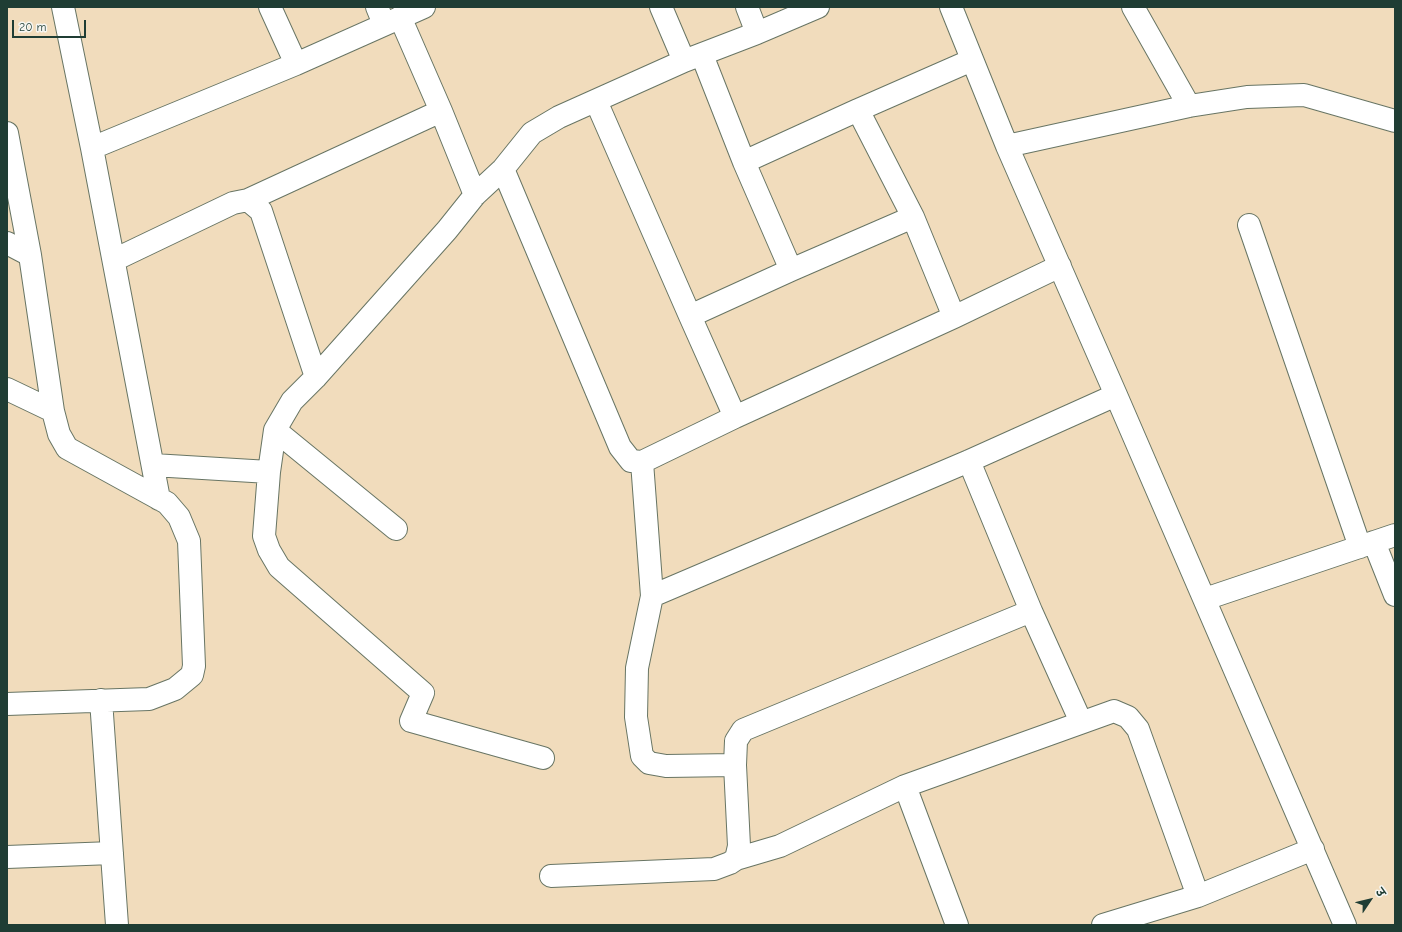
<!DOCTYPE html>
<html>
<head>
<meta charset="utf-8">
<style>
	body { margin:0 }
	#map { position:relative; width:1402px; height:932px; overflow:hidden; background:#f1dcbc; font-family:"Comic Neue","Playpen Sans Deva",sans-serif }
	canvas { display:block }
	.frame { position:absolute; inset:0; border:8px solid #1f3d34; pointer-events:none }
	.north { position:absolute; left:1350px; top:880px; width:40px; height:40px; -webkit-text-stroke:3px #f6f6f2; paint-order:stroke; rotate:55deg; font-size:11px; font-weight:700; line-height:16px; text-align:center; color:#1f3d34 }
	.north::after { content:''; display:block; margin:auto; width:14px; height:18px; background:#1f3d34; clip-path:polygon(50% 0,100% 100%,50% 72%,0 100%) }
	.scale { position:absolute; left:12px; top:20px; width:74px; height:18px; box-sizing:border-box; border:2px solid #1f3d34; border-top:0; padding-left:5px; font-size:12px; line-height:14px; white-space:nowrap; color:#1f3d34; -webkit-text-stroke:3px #f6f6f2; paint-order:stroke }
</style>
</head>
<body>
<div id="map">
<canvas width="1402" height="932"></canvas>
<div class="frame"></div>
<div class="north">उ</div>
<div class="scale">20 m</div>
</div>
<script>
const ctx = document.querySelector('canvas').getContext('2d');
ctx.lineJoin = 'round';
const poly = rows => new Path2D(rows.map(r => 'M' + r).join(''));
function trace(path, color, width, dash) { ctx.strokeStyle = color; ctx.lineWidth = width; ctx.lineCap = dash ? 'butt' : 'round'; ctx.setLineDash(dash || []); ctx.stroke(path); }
const street = poly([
	[63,7,92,148,159,499],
	[270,7,296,64],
	[377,7,384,24],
	[661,7,684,61],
	[747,7,757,33],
	[951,7,1007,146,1116,395,1345,925],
	[1133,7,1189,106],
	[400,17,441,111,475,195],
	[702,55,744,162,791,270],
	[596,101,690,316,735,417],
	[858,110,972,60],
	[7,133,30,255,53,411,59,434,67,448,167,503,179,517,189,541,194,666,192,675,175,689,149,699,7,704],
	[1007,146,1189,106,1247,97,1304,95,1395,121],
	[92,148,296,64,424,7],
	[744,162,858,110,913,217,954,317],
	[503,169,620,447,631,461,642,462,735,417,954,317,1060,266],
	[248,200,441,111],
	[1249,225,1360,547],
	[7,243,30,255],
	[114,260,233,203,248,200,261,211,316,377],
	[690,316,791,270,913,217],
	[7,389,53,411],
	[275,430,396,529],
	[969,461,1031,611,1081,722],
	[642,462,652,596,637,668,636,717,642,756,649,763,666,766,735,765],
	[153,465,269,472],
	[1374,542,1395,595],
	[652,596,969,461,1116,395],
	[1205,599,1395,535],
	[101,700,117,925],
	[543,758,411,721,423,693,279,567,269,550,264,536,269,472,275,430,292,401,316,377,447,230,475,195,503,169,532,133,559,117,684,61,757,33,818,7],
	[905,786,957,925],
	[7,857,112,853],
	[736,859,780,846,905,786,1114,711,1128,717,1138,729,1198,896],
	[551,876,714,869,730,863,736,859,739,846,735,765,736,741,743,730,1031,611],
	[1103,925,1198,896,1313,849]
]);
trace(street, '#687564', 24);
trace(street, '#fff', 22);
</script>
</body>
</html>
